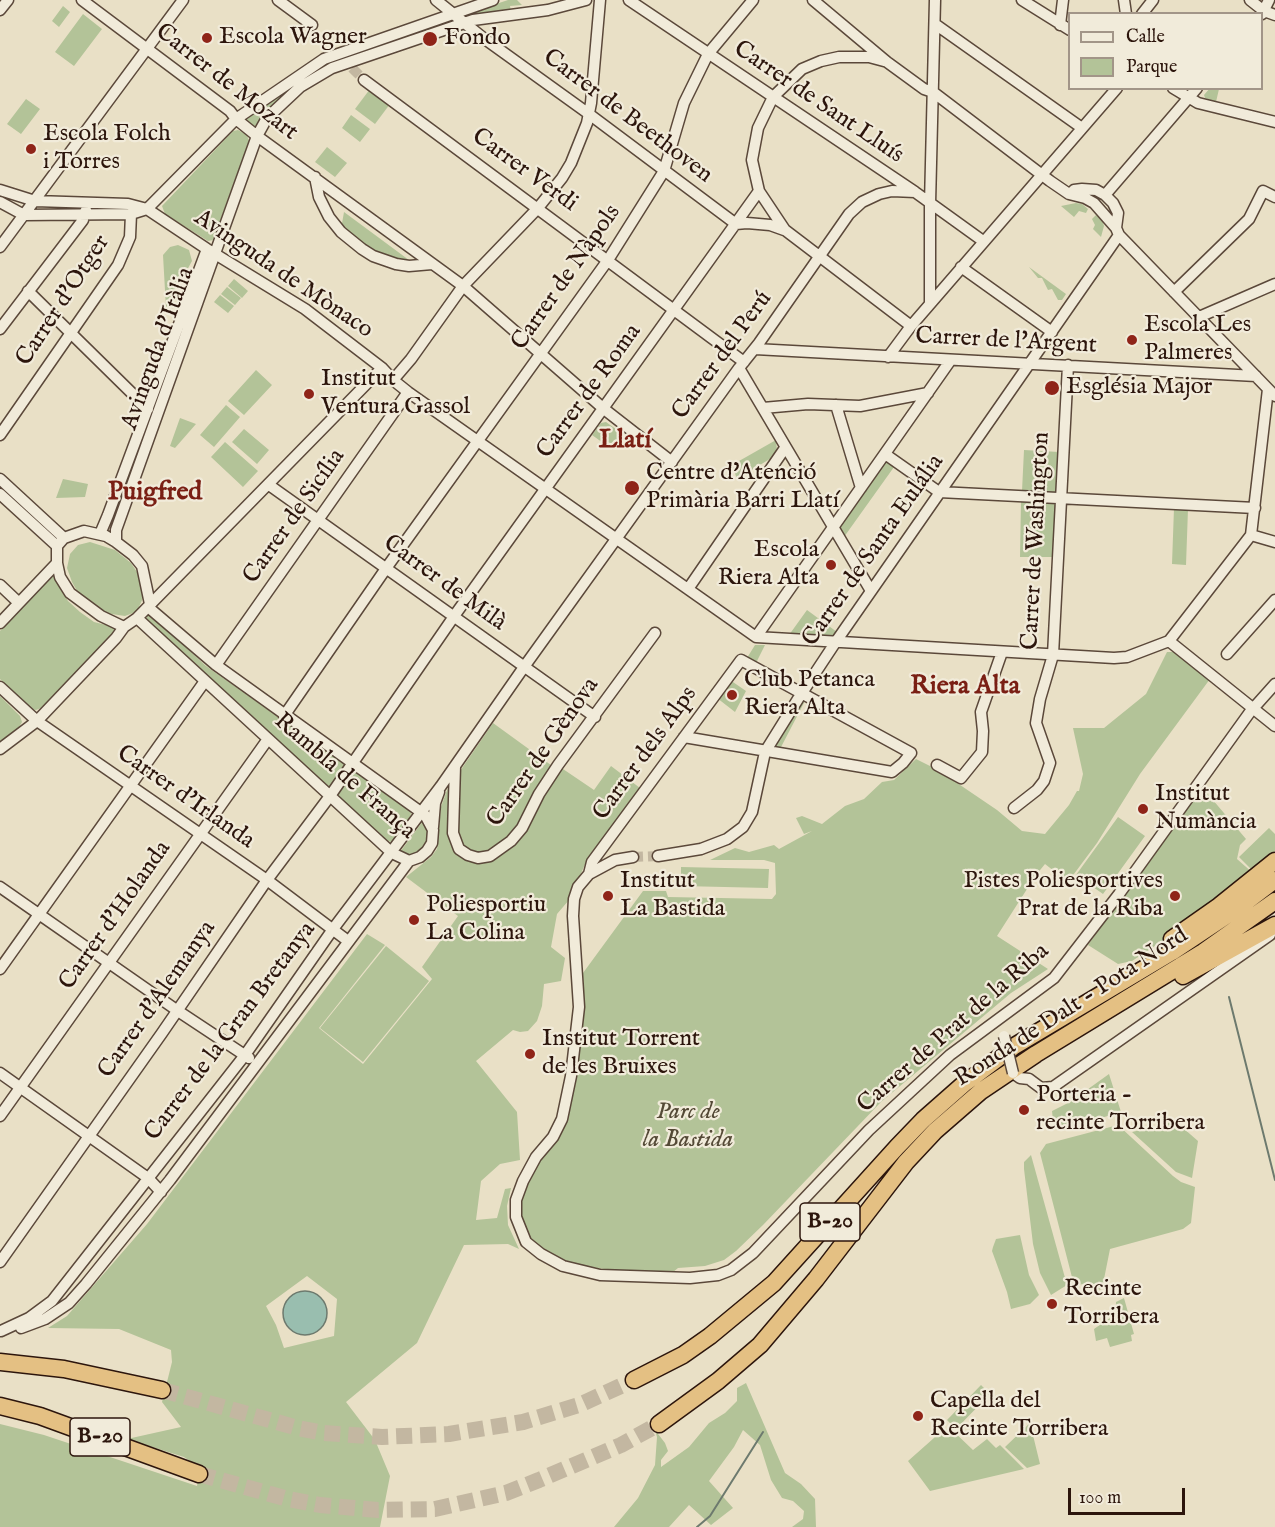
<!DOCTYPE html>
<html>
<head>
<meta charset="utf-8">
<style>
	body { margin:0 }
	#map { position:relative; width:1275px; height:1527px; overflow:hidden; background:#e9e0c6; font-family:"IM FELL English",serif }
	canvas { display:block }
	.legend { position:absolute; left:1068px; top:12px; width:195px; height:78px; box-sizing:border-box; background:#f1ebda; border:2px solid #a29588; margin:0; padding:8px 10px; list-style:none; font-size:18px; color:#2c150c }
	.legend li { display:flex; align-items:center; gap:12px; height:30px }
	.legend b { width:30px; border:2px solid #a29588 }
	.scale { position:absolute; left:1068px; top:1488px; width:117px; height:27px; box-sizing:border-box; border:3px solid #2c150c; border-top:0; padding-left:8px; font-size:18px; line-height:21px; white-space:nowrap; color:#2c150c; -webkit-text-stroke:4px #f1ebda; paint-order:stroke }
</style>
</head>
<body>
<div id="map">
<canvas width="1275" height="1527"></canvas>
<ul class="legend">
<li><b style="height:8px;background:#f1ebda"></b>Calle</li>
<li><b style="height:16px;background:#b3c398"></b>Parque</li>
</ul>
<div class="scale">100 m</div>
</div>
<script>
const ctx = document.querySelector('canvas').getContext('2d');
ctx.lineJoin = 'round';
function fill(path, color) { ctx.fillStyle = color; ctx.fill(path, 'evenodd'); }
const poly = rows => new Path2D(rows.map(r => 'M' + r).join(''));
function trace(path, color, width, dash) { ctx.strokeStyle = color; ctx.lineWidth = width; ctx.lineCap = dash ? 'butt' : 'round'; ctx.setLineDash(dash || []); ctx.stroke(path); }
function write(font, color, halo, rows, align = 'center') {
  ctx.font = font + ' "IM FELL English",serif'; ctx.lineWidth = 4.5; ctx.setLineDash([]); ctx.textBaseline = 'middle'; ctx.strokeStyle = halo; ctx.fillStyle = color; for (const [text, x, y, turn = 0] of rows) {
    ctx.save(); ctx.translate(x, y); ctx.rotate((+turn || 0) * Math.PI / 180); ctx.textAlign = isNaN(turn) ? turn : align; if (halo) ctx.strokeText(text, 0, 0); ctx.fillText(text, 0, 0); ctx.restore();
  }
}
fill(poly([
	[508,0,517,0,522,5,510,6,511,11,475,15,475,11],
	[63,6,70,12,59,27,52,21],
	[83,14,102,29,74,66,55,52],
	[324,63,326,66,254,130,245,124,245,119],
	[1210,88,1219,89,1216,102,1205,98,1204,95],
	[370,89,390,104,375,124,355,109],
	[26,99,40,109,21,134,7,124],
	[351,115,370,129,360,142,342,128],
	[238,130,247,135,249,141,213,240,208,241,165,214,162,206,233,131],
	[327,147,347,163,335,177,315,162],
	[1076,203,1082,204,1088,209,1086,213,1079,211,1074,217,1061,206],
	[344,212,413,263,384,258,341,229],
	[1096,215,1102,219,1104,226,1101,237,1093,229,1095,225,1092,219],
	[178,245,189,250,192,261,166,308,163,255,170,247],
	[1029,267,1066,294,1062,300,1058,300,1052,289,1048,290,1042,278,1038,278],
	[234,279,248,291,242,298,228,286],
	[227,287,241,298,235,305,221,294],
	[220,295,234,306,228,313,214,302],
	[256,370,272,385,244,415,228,401],
	[226,405,240,417,214,447,200,435],
	[180,418,196,424,175,448,170,446],
	[606,422,620,432,613,450,592,435,601,423],
	[244,429,269,450,257,464,232,442],
	[776,440,777,451,773,457,737,479,732,465],
	[225,442,258,471,243,487,211,457],
	[1024,450,1059,452,1057,493,1022,491],
	[886,461,894,467,844,537,839,528],
	[63,479,88,484,85,497,56,498],
	[1021,500,1057,502,1054,557,1020,557],
	[1174,508,1188,509,1186,565,1172,564],
	[90,542,115,550,131,563,137,572,143,585,143,598,138,609,133,613,125,616,105,613,80,596,72,582,67,568,70,554,78,545],
	[54,570,62,591,68,601,80,612,94,622,118,628,41,708,36,710,30,709,0,679,0,631],
	[807,610,837,632,837,633,828,638,789,635],
	[147,615,151,615,206,666,407,808,411,813,410,819,393,842,385,841,146,621],
	[755,645,765,645,756,663,747,658],
	[1167,652,1177,652,1210,679,1140,774,1097,843,1068,882,1045,864,1036,875,997,936,1048,969,1011,993,881,1102,763,1225,736,1251,724,1260,705,1266,678,1268,672,1273,611,1270,576,1265,557,1258,531,1242,520,1221,521,1201,531,1174,566,1120,583,1017,583,973,643,891,666,891,668,897,772,899,776,894,775,863,764,860,710,860,735,848,749,852,774,845,779,849,812,831,804,834,796,818,802,816,822,824,845,806,864,799,882,782,894,780,916,759,938,770,997,810,1022,831,1045,834,1069,805,1077,791,1079,791,1083,774,1073,728,1104,728,1146,694],
	[730,680,746,691,735,712,717,698],
	[0,696,20,716,22,722,18,729,0,744],
	[804,700,805,701,780,749,771,746,801,701],
	[493,723,555,768,563,769,594,790,611,766,640,788,587,860,569,900,557,914,551,947,565,958,561,981,544,984,542,1006,537,1021,528,1031,520,1032,513,1030,476,1061,517,1112,520,1160,500,1164,481,1181,476,1220,497,1218,505,1189,511,1188,507,1206,508,1225,519,1249,508,1244,464,1245,417,1343,346,1402,375,1440,390,1476,380,1527,0,1527,0,1424,44,1435,197,1486,200,1468,184,1457,127,1439,181,1427,162,1402,172,1362,171,1350,119,1329,48,1328,67,1316,147,1224,367,934,385,945,319,1028,363,1064,432,979,422,967,458,916,406,877,431,857,437,849,441,807,447,790],
	[307,1276,337,1299,334,1336,284,1348,276,1325,266,1306],
	[1201,786,1246,839,1240,845,1237,859,1254,874,1198,918,1132,961,1118,964,1088,945],
	[1118,817,1145,836,1103,894,1076,875],
	[423,821,428,827,429,841,419,853,405,855,400,852],
	[1269,828,1275,834,1275,851,1254,872,1239,857],
	[681,867,769,869,768,888,681,886],
	[386,946,429,981,363,1062,320,1028],
	[1109,1074,1121,1112,1061,1130,1054,1129,1052,1111,1070,1102],
	[1175,1121,1198,1141,1192,1178,1176,1172,1132,1132,1154,1127,1159,1130,1167,1123],
	[1118,1125,1173,1176,1181,1182,1195,1187,1191,1223,1183,1229,1110,1249,1102,1289,1092,1291,1084,1284,1074,1285,1040,1153,1046,1144],
	[1031,1155,1067,1285,1051,1295,1040,1273,1033,1244,1024,1169,1024,1162],
	[1020,1235,1029,1275,1039,1295,1030,1304,1011,1309,1007,1292,992,1251,993,1247,996,1239],
	[1124,1298,1134,1334,1131,1335,1132,1341,1110,1347,1107,1338,1096,1341,1094,1329,1113,1316,1116,1312,1116,1302],
	[746,1383,785,1473,801,1484,815,1499,816,1527,792,1527,803,1519,804,1511,793,1501,782,1498,771,1480,760,1445,743,1430,734,1447,709,1481,733,1508,711,1525,689,1505,669,1527,614,1527,638,1498,655,1465,657,1437,655,1430,665,1443,668,1451,661,1460,661,1467,689,1447,709,1423,725,1413,737,1401,737,1388],
	[981,1385,990,1394,956,1429,947,1420],
	[1030,1423,1040,1464,1027,1468,1005,1447],
	[951,1429,973,1450,987,1439,996,1448,1000,1445,1024,1469,930,1491,908,1461,943,1430]
]), '#b3c398');
const water = poly([
	'283 1313a22 22 0 1 1 44 0a22 22 0 1 1-44 0Z'
]);
fill(water, '#99beaf');
trace(water, '#6d7a6e', 1.5);
trace(poly([
	[1229,997,1275,1180],
	[697,1527,710,1516,763,1432]
]), '#6d7a6e', 2);
trace(poly([
	[352,68,364,80],
	[633,857,658,856]
]), '#c3b7a1', 10, [10, 5]);
trace(poly([
	[162,1390,298,1428,324,1433,382,1437,449,1434,523,1422,579,1405,634,1380],
	[199,1474,288,1499,320,1505,378,1510,435,1509,506,1493,539,1480,621,1445,659,1424]
]), '#c3b7a1', 16, [16, 8]);
const minor = poly([
	[82,0,230,111,236,119,257,136,463,286,604,409,672,462],
	[278,0,312,25],
	[436,0,482,37,589,114,736,224],
	[629,0,915,192,983,241],
	[813,0,887,62,924,89,933,92,1050,181,1069,194,1085,198,1094,203,1116,228,1119,235,1275,396],
	[1022,0,1070,30],
	[1124,0,1126,14],
	[1250,0,1264,11,1275,15],
	[0,10,8,0],
	[1142,14,1153,0],
	[1262,14,1269,0],
	[935,24,1082,128],
	[1060,25,1063,0],
	[884,61,869,57,839,57,821,61,802,69,773,97,758,128,752,160,759,191,785,230,911,326],
	[364,80,744,362],
	[1173,88,1198,103,1275,122],
	[315,177,319,197,329,217,341,232,362,249,373,256,396,264,409,266,432,264],
	[0,190,35,201,128,204,147,209,207,249,305,309,382,368,393,380,408,392,756,637],
	[1070,194,1074,190,1082,189,1096,190,1105,195,1113,203,1118,213,1116,228],
	[1105,195,1197,88],
	[0,202,24,215,131,214,147,209,236,119,324,59,493,0],
	[736,224,747,223,770,225,784,230],
	[0,247,183,0],
	[961,267,1052,332],
	[28,291,148,409],
	[1174,292,1249,219,1263,191,1275,197],
	[930,304,930,204,935,0],
	[1199,317,1275,284],
	[0,329,83,220,83,215,86,210],
	[755,349,1256,376],
	[888,357,911,326,1117,88],
	[739,368,871,591],
	[393,380,411,359,463,286,538,208,562,178,571,163,587,123,591,103,600,0],
	[836,405,861,488],
	[763,408,808,404,860,406,928,393],
	[0,435,118,265,130,237,131,214],
	[885,454,939,492,1255,508],
	[0,479,64,538],
	[269,485,595,717],
	[0,494,57,546],
	[100,534,108,515,207,249],
	[1251,535,1275,542],
	[116,542,116,530,257,136,267,118,300,87,332,68,473,20,548,10,586,0],
	[0,585,19,603],
	[688,589,785,448],
	[137,618,392,853,409,861,420,857,427,851,432,843,433,830,425,815,216,665,148,607],
	[0,623,57,563],
	[124,627,101,616,70,593,60,577,57,563,57,546,64,538,84,531,106,536,116,542,133,555,142,566,150,604],
	[756,637,1114,658,1127,657,1169,641],
	[756,637,950,361],
	[1169,641,1251,535,1268,389],
	[1169,641,1275,726],
	[1227,654,1275,600],
	[216,665,408,392],
	[0,687,37,721,267,880,348,941],
	[284,716,387,567,608,260,664,171,684,103,708,54,753,0],
	[0,749,37,721,116,638,124,627,137,618,382,368],
	[937,765,961,778,982,752,983,731,981,712,1002,652],
	[455,766,453,833,459,849,468,855,478,858,490,856,511,841,522,828,539,794,558,765,655,633],
	[1014,808,1037,790,1044,781,1050,763,1036,723,1040,699,1053,655,1068,365],
	[433,827,435,803,439,792],
	[658,856,701,849,727,839,743,827,752,812,765,752,798,699,835,643,1119,235],
	[633,857,615,860,589,874,578,887,574,899,573,916,579,1007,571,1076,562,1119,553,1137,536,1157,523,1181,516,1200,516,1217,526,1242,541,1254,563,1266,600,1275,690,1278,718,1275,731,1270,753,1253,869,1130,950,1055,1054,978,1119,894,1250,712,1275,684],
	[589,874,592,862,741,660,911,753,903,763,892,772,684,737],
	[0,887,178,1011,249,1058],
	[0,969,205,681],
	[0,1073,148,1178,161,1192],
	[1013,1073,1020,1078,1029,1079,1041,1088,1053,1087,1270,935],
	[0,1116,268,739],
	[0,1262,162,1033,267,880,330,796,457,612,759,191],
	[21,1328,45,1319,69,1303,86,1284,170,1180,409,861],
	[1,1331,29,1318,52,1301,245,1055,333,929,441,786,524,667,739,368,759,343,849,214,862,202,879,194,892,191,915,192]
]);
const highway = poly([
	[1172,939,1219,906,1275,861],
	[1183,976,1275,925],
	[0,1362,64,1369,162,1390],
	[634,1380,683,1355,710,1336,774,1283,897,1147,923,1120,965,1083,1013,1047,1172,952,1238,908,1275,880],
	[0,1406,40,1416,199,1474],
	[659,1424,718,1381,760,1345,816,1279,906,1162,935,1131,981,1091,1036,1054,1203,952,1275,901]
]);
trace(minor, '#5b483a', 13);
trace(highway, '#2c150c', 19);
trace(minor, '#f1ebda', 10);
trace(highway, '#e4c083', 16);
const minorBridge = poly([
	[1004,1036,1013,1073]
]);
trace(minorBridge, '#5b483a', 13, []);
trace(minorBridge, '#f1ebda', 10);
for (const [x, y, r, color] of [
	[207,38,6,"#8f2418"],
	[430,39,8,"#8f2418"],
	[31,149,6,"#8f2418"],
	[1132,340,6,"#8f2418"],
	[1052,388,8,"#8f2418"],
	[309,394,6,"#8f2418"],
	[632,488,8,"#8f2418"],
	[831,565,6,"#8f2418"],
	[732,695,6,"#8f2418"],
	[1143,809,6,"#8f2418"],
	[608,896,6,"#8f2418"],
	[1175,896,6,"#8f2418"],
	[414,920,6,"#8f2418"],
	[530,1054,6,"#8f2418"],
	[1024,1110,6,"#8f2418"],
	[1052,1304,6,"#8f2418"],
	[918,1416,6,"#8f2418"]
]) { const dot = new Path2D(); dot.arc(x, y, r, 0, 2 * Math.PI); ctx.fillStyle = color; ctx.fill(dot); trace(dot, '#f1ebda', 2); }
for (const [x, y, w] of [
	[830,1222,60],
	[100,1437,60]
]) { const box = new Path2D(); box.roundRect(x - w / 2, y - 19, w, 38, 4.5); ctx.fillStyle = '#f1ebda'; ctx.fill(box); trace(box, '#2c150c', 1.5); }
write('bold 22px', '#2c150c', null, [
	["B-20",830,1222],
	["B-20",100,1437]
]);
write('24px', '#2c150c', '#f1ebda', [
	["Escola Wagner",219,38],
	["Fondo",444,39],
	["Escola Folch",43,135],
	["i Torres",43,163],
	["Escola Les",1144,326],
	["Palmeres",1144,354],
	["Institut",321,380],
	["Ventura Gassol",321,408],
	["Església Major",1066,388],
	["Centre d'Atenció",646,474],
	["Primària Barri Llatí",646,502],
	["Escola",819,551,"right"],
	["Riera Alta",819,579,"right"],
	["Club Petanca",744,681],
	["Riera Alta",744,709],
	["Institut",1155,795],
	["Numància",1155,823],
	["Institut",620,882],
	["La Bastida",620,910],
	["Pistes Poliesportives",1163,882,"right"],
	["Prat de la Riba",1163,910,"right"],
	["Poliesportiu",426,906],
	["La Colina",426,934],
	["Institut Torrent",542,1040],
	["de les Bruixes",542,1068],
	["Porteria -",1036,1096],
	["recinte Torribera",1036,1124],
	["Recinte",1064,1290],
	["Torribera",1064,1318],
	["Capella del",930,1402],
	["Recinte Torribera",930,1430]
], 'left');
write('24px', '#2c150c', '#f1ebda', [
	["Carrer de Mozart",226,83,38],
	["Carrer de Sant Lluís",818,103,34],
	["Carrer de Beethoven",627,117,37],
	["Carrer Verdi",524,171,36],
	["Avinguda de Mònaco",283,275,34],
	["Carrer de Nàpols",567,278,-55],
	["Carrer d'Otger",64,301,-57],
	["Carrer de l'Argent",1006,342,3],
	["Avinguda d'Itàlia",159,349,-70],
	["Carrer del Perú",723,356,-54],
	["Carrer de Roma",590,392,-54],
	["Carrer de Sicília",295,517,-55],
	["Carrer de Washington",1037,541,-87],
	["Carrer de Santa Eulália",874,551,-55],
	["Carrer de Milà",444,584,36],
	["Carrer de Gènova",544,753,-55],
	["Carrer dels Alps",646,754,-54],
	["Rambla de França",344,777,41],
	["Carrer d'Irlanda",185,798,35],
	["Carrer d'Holanda",116,916,-55],
	["Carrer d'Alemanya",158,1000,-55],
	["Ronda de Dalt - Pota Nord",1072,1008,-33],
	["Carrer de Prat de la Riba",954,1029,-41],
	["Carrer de la Gran Bretanya",231,1032,-53]
]);
write('italic 24px', '#544936', '#f1ebda', [
	["Parc de",688,1113],
	["la Bastida",688,1141]
]);
write('bold 26px', '#7a1f14', '#f1ebda', [
	["Llatí",625,442],
	["Puigfred",155,494],
	["Riera Alta",965,688]
]);
</script>
</body>
</html>
